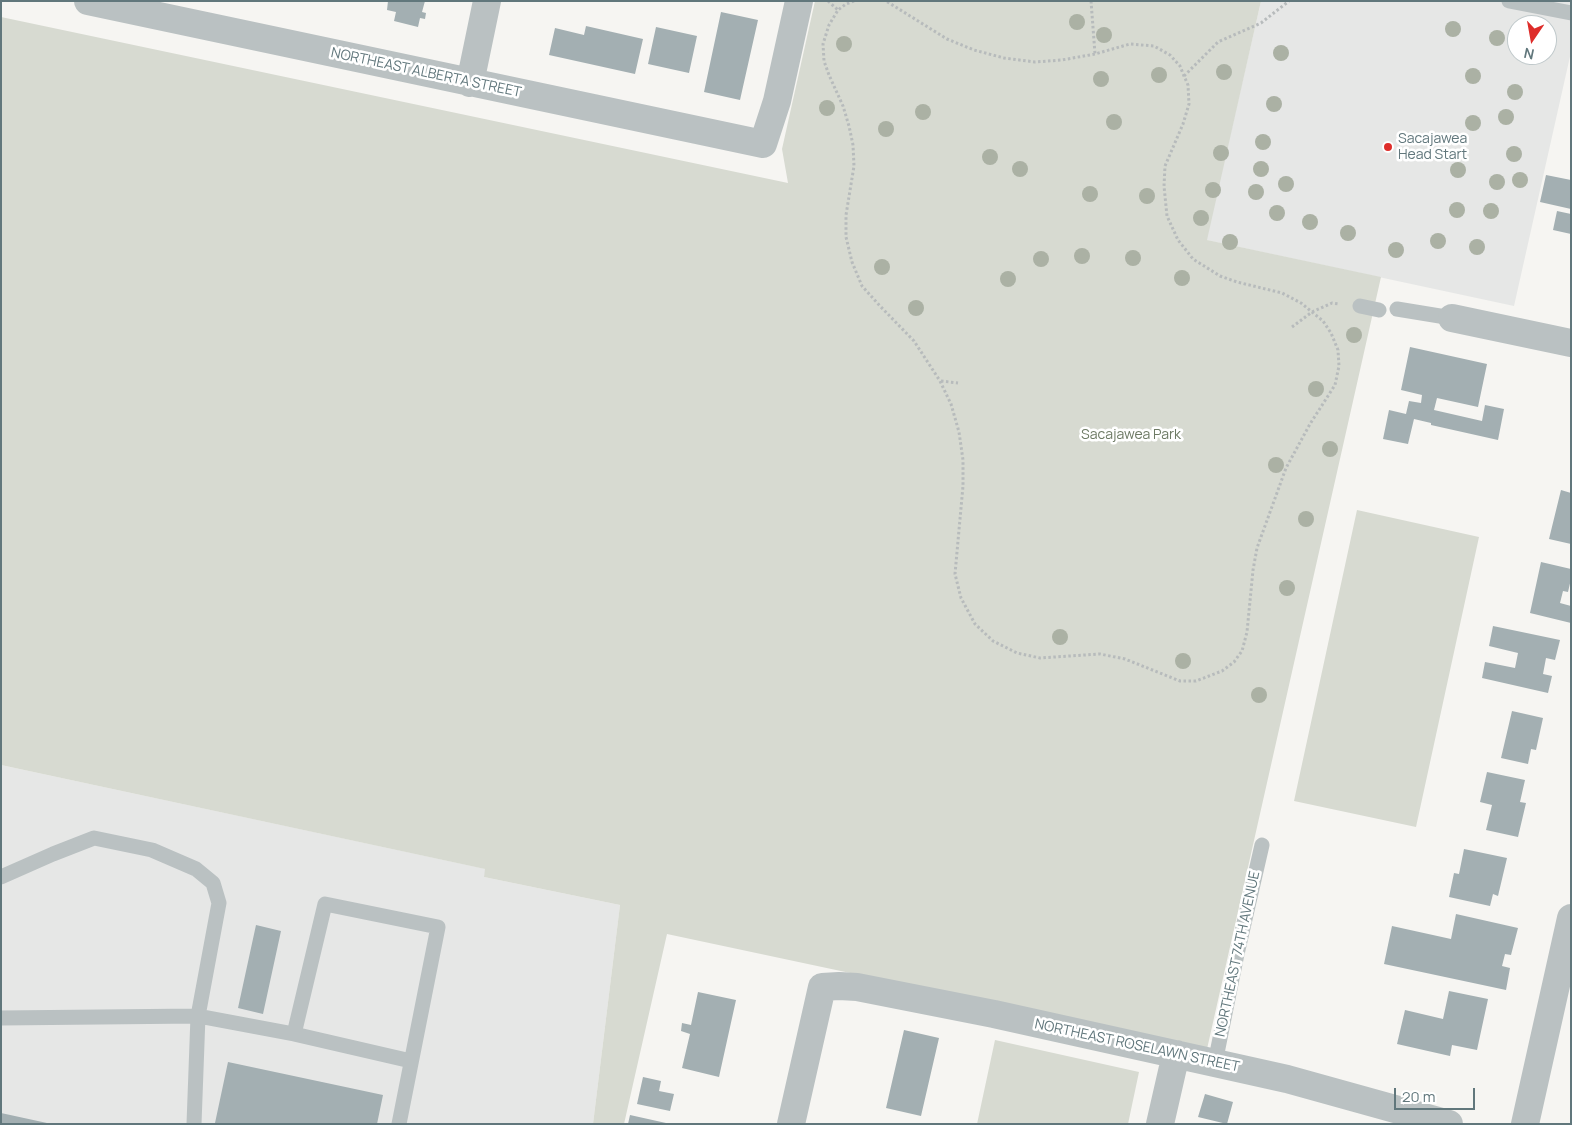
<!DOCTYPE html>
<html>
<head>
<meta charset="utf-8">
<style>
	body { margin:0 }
	#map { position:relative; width:1572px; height:1125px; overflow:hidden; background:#f6f5f2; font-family:Manrope,sans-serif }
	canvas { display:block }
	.frame { position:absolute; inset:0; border:2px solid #61777c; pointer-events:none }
	.north { position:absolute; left:1507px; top:15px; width:50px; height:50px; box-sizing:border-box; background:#fff; border:1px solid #c0c9cb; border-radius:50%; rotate:192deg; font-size:14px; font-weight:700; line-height:20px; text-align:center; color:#61777c }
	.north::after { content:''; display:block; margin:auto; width:18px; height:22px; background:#de2d2a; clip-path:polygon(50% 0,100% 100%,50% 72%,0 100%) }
	.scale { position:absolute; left:1394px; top:1088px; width:81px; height:22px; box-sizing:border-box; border:2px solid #61777c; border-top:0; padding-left:6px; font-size:15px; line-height:18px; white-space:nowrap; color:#61777c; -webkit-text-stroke:4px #fff; paint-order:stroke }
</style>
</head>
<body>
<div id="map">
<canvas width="1572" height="1125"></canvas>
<div class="frame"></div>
<div class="north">N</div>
<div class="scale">20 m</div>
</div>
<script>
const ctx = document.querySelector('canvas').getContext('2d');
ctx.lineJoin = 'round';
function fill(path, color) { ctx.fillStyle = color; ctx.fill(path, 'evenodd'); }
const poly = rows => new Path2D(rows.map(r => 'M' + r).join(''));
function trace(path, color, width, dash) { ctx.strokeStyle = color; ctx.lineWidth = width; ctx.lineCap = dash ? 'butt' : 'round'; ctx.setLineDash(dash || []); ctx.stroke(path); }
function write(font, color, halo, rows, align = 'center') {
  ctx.font = font + ' Manrope,sans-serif'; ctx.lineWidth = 5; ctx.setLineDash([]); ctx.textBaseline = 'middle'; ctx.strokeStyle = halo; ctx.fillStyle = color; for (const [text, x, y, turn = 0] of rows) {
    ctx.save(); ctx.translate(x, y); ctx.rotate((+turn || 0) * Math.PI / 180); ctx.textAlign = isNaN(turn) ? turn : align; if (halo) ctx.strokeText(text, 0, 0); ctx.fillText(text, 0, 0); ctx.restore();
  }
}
fill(poly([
	[1261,1,1571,1,1571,52,1514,306,1206,240],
	[1517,25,1547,25,1547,55,1517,55],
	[1,765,486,869,484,877,620,905,593,1124,1,1124]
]), '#e6e7e6');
fill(poly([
	[815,1,1261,1,1207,240,1381,277,1207,1049,667,934,624,1124,593,1124,620,905,484,877,485,869,1,765,1,17,788,183,782,149],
	[1357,510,1479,537,1416,827,1294,801],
	[995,1040,1139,1072,1128,1124,977,1124]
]), '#d7dad1');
fill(poly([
	[388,1,425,1,422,12,426,13,425,19,420,18,418,27,394,21,396,12,387,10],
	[721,12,758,20,740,100,704,92],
	[586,26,643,39,635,74,549,55,555,28,584,35],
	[656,27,697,36,689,73,648,64],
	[1546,175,1571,180,1571,209,1540,202],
	[1557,211,1571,214,1571,234,1553,230],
	[1410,347,1487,364,1478,407,1437,398,1434,410,1482,421,1485,405,1504,409,1498,440,1431,425,1431,423,1414,419,1408,444,1383,439,1389,410,1406,414,1409,401,1421,403,1422,395,1401,390],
	[1561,490,1571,493,1571,544,1549,539],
	[1541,562,1571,569,1571,579,1568,592,1563,591,1560,603,1571,606,1571,623,1530,613],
	[1493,626,1560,640,1555,660,1546,658,1543,674,1552,676,1548,693,1482,678,1485,662,1515,668,1518,653,1489,646],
	[1512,711,1543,718,1536,750,1531,749,1528,764,1501,758],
	[1487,772,1525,780,1520,802,1526,803,1518,837,1486,830,1492,805,1480,802],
	[1464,849,1507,858,1498,896,1493,894,1490,906,1449,897,1454,873,1459,874],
	[1456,914,1518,928,1511,955,1505,954,1502,966,1510,968,1506,990,1384,964,1392,926,1451,939],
	[256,925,281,931,263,1014,238,1008],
	[1449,991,1488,999,1477,1050,1452,1045,1450,1056,1397,1044,1405,1010,1443,1019],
	[698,992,736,1000,719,1077,682,1068,690,1034,681,1031,682,1023,691,1025],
	[904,1030,939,1038,921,1116,886,1108],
	[228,1062,383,1095,377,1124,215,1123],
	[643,1077,661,1081,659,1091,674,1094,670,1111,637,1104],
	[1205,1094,1233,1102,1227,1124,1198,1117],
	[1,1113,47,1123,46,1124,1,1124],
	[630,1115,666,1123,666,1124,628,1124]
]), '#a3afb2');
trace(poly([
	[828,1,838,10],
	[854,1,846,4,838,10,829,25,823,44,824,61,829,75,843,106,849,126,853,145,854,166,846,215,846,237,852,262,862,286,880,306,914,341,940,381,951,404,959,432,963,460,963,486,955,574,961,598,975,624,993,641,1017,653,1040,658,1100,654,1125,659,1180,681,1196,681,1222,671,1234,662,1242,651,1247,632,1253,570,1257,548,1286,468,1310,424,1335,385,1339,366,1338,350,1331,333,1323,321,1301,303,1282,293,1237,282,1220,276,1193,259,1178,240,1167,216,1164,186,1165,166,1183,124,1189,104,1188,85,1184,76,1180,66,1170,55,1154,46,1130,44,1095,54,1062,60,1035,62,1004,58,974,50,947,39,886,1],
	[1091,1,1095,54],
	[1184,76,1218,42,1261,23,1289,1],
	[1292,327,1312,312,1332,303,1339,304],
	[941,381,958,383]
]), '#b7bbbc', 3, [2.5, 2.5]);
trace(poly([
	[1509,1,1571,13],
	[1360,306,1379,310],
	[1397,309,1452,318],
	[1,877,53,854,94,838,152,850,196,869,213,883,219,903,198,1016,1,1018],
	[1215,1063,1237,954,1262,845],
	[194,1124,198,1016,294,1034],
	[399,1124,438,927,325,904,294,1034,411,1061]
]), '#bac1c2', 15);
trace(poly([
	[88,1,763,144,777,101,799,1],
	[470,83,487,1],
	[1452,318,1571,343],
	[791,1124,822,987,839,986,857,987,994,1014,1215,1063,1287,1079,1449,1124],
	[1160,1124,1176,1054],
	[1525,1124,1571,918]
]), '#bac1c2', 28);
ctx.fillStyle = '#abb1a4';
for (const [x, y] of [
	[1077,22],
	[1453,29],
	[1104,35],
	[1497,38],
	[844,44],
	[1281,53],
	[1224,72],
	[1159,75],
	[1473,76],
	[1101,79],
	[1515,92],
	[1274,104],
	[827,108],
	[923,112],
	[1506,117],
	[1114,122],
	[1473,123],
	[886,129],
	[1263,142],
	[1221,153],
	[1514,154],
	[990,157],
	[1020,169],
	[1261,169],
	[1458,170],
	[1520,180],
	[1497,182],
	[1286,184],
	[1213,190],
	[1256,192],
	[1090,194],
	[1147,196],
	[1457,210],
	[1491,211],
	[1277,213],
	[1201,218],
	[1310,222],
	[1348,233],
	[1438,241],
	[1230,242],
	[1477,247],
	[1396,250],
	[1082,256],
	[1133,258],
	[1041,259],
	[882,267],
	[1182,278],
	[1008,279],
	[916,308],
	[1354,335],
	[1316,389],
	[1330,449],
	[1276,465],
	[1306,519],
	[1287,588],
	[1060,637],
	[1183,661],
	[1259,695]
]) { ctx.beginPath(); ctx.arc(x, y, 8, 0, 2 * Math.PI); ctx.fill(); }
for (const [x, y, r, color] of [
	[1388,147,5,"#de2d2a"]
]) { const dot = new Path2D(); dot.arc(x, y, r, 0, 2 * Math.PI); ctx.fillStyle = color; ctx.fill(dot); trace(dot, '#fff', 2); }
write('14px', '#61777c', '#fff', [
	["NORTHEAST ALBERTA STREET",426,73,12],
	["NORTHEAST 74TH AVENUE",1238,954,-78],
	["NORTHEAST ROSELAWN STREET",1137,1046,12]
]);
write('14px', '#61777c', '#fff', [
	["Sacajawea",1398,139],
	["Head Start",1398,155]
], 'left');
write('14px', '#6d7a64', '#fff', [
	["Sacajawea Park",1131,435]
]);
</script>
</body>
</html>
